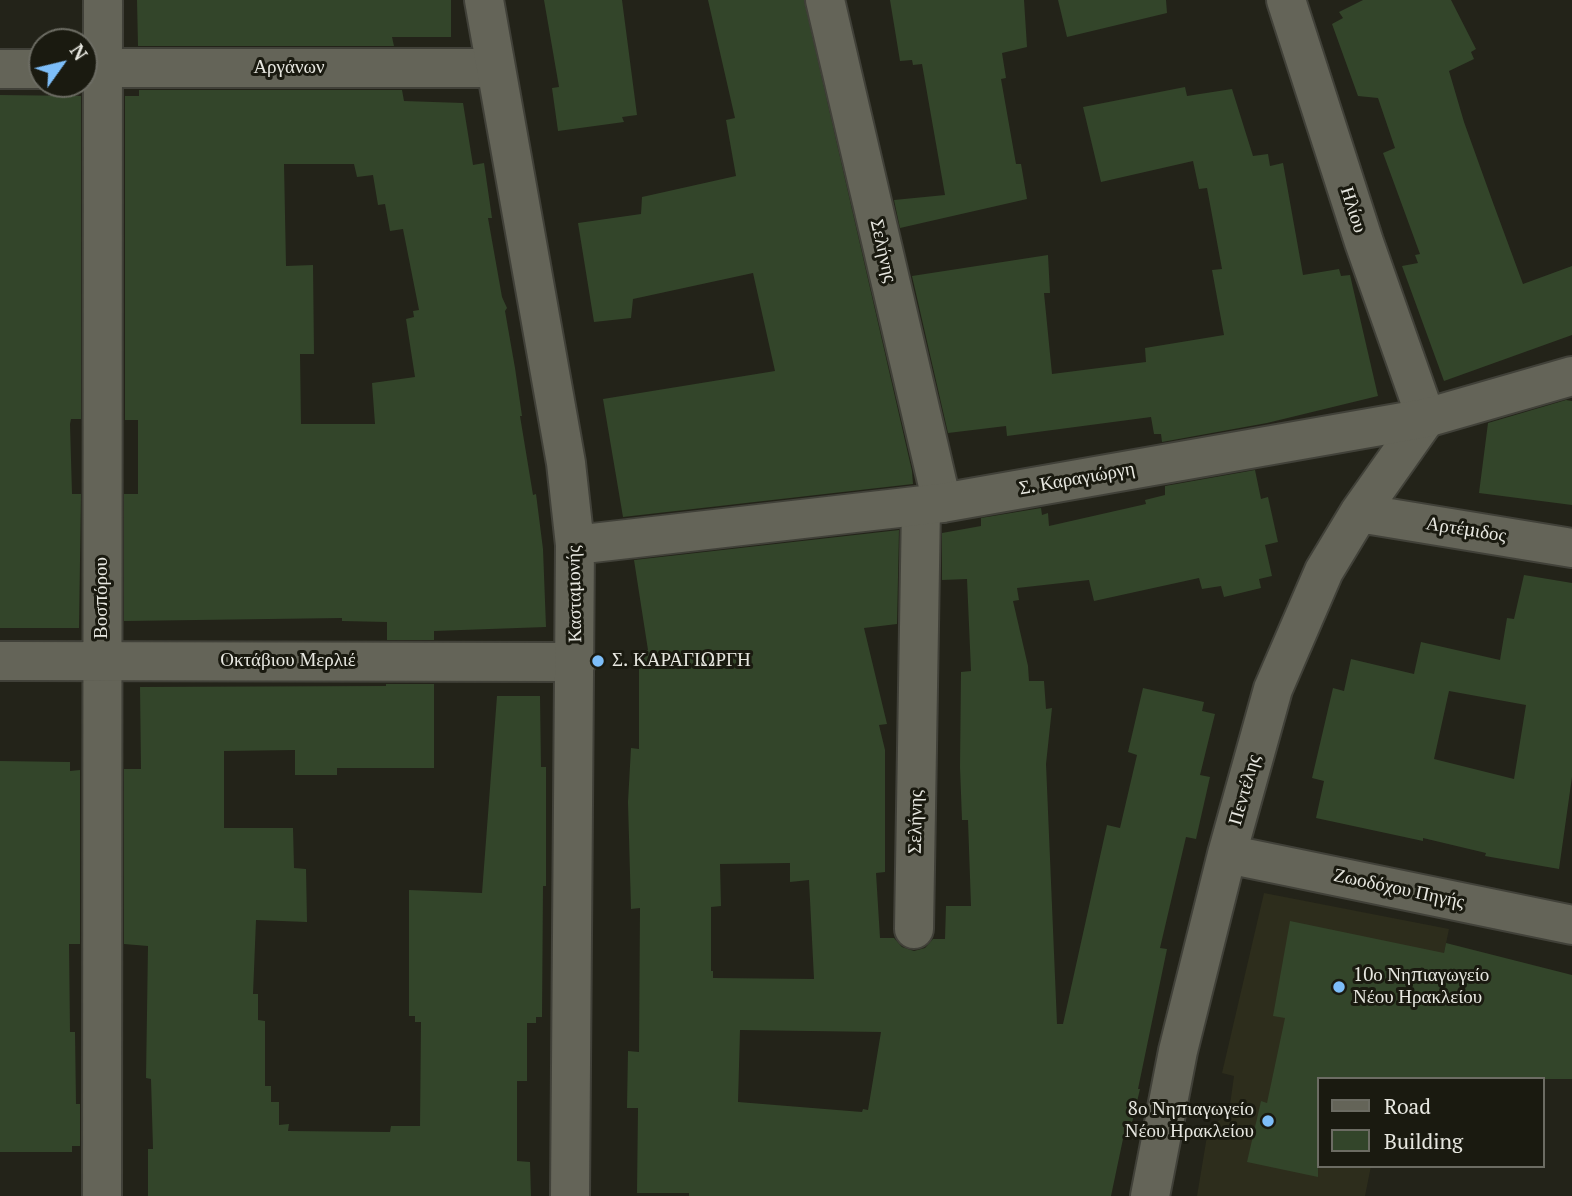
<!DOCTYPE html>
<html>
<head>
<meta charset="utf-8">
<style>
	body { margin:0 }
	#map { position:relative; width:1572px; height:1196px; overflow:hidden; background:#232319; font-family:"PT Serif",serif }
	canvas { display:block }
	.legend { position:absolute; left:1317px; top:1077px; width:228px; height:91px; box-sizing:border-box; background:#1a1a10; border:2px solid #6c6c63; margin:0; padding:9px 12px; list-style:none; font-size:21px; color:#e7e7e0 }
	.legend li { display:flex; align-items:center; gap:14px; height:35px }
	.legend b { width:35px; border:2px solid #6c6c63 }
	.north { position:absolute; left:28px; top:28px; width:70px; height:70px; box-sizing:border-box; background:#1a1a10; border:2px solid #6c6c63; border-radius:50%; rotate:56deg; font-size:19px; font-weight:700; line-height:28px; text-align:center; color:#e7e7e0 }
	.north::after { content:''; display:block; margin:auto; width:24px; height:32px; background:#7dbef9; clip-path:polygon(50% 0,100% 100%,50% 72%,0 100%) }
</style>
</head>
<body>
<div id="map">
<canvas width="1572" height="1196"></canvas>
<ul class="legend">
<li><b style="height:9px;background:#646458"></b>Road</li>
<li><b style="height:19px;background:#33452a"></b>Building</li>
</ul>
<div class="north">N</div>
</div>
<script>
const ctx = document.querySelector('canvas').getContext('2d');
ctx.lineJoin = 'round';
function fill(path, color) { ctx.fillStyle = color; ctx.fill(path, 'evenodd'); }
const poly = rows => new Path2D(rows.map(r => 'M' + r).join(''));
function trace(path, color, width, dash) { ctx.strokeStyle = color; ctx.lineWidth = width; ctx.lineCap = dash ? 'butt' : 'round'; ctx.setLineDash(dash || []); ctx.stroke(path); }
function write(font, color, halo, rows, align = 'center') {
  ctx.font = font + ' "PT Serif",serif'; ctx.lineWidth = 6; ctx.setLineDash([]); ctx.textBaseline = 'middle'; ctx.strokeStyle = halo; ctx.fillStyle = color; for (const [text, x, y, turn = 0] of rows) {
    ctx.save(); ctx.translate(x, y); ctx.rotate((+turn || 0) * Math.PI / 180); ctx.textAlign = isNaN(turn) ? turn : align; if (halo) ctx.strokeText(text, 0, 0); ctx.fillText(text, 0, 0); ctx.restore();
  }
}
fill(poly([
	[1264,893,1449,929,1423,1053,1318,1079,1318,1166,1371,1166,1365,1196,1197,1196,1208,1130,1229,1112,1234,1076,1222,1073]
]), '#2d2d1c');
fill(poly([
	[137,0,451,0,451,37,392,37,394,46,138,46],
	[544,0,622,0,637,115,622,117,624,122,558,131,552,88,559,87],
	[708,0,804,0,912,471,913,484,623,517,603,399,775,371,753,273,633,299,631,318,594,322,578,223,641,214,642,197,736,176,726,120,735,118],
	[890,0,1024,0,1027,47,1002,53,1006,78,1001,79,1016,164,1021,164,1027,199,900,228,894,200,945,195,922,64,913,65,912,60,900,61],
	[1058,0,1166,0,1167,13,1067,37],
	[1363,0,1451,0,1476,49,1471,52,1474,59,1449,71,1464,122,1492,200,1523,284,1572,266,1572,335,1444,381,1402,266,1418,263,1415,255,1420,254,1383,153,1395,148,1378,98,1358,96,1332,24,1343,18,1339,12],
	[1185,87,1187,96,1232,89,1253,156,1268,154,1270,166,1283,163,1303,275,1339,269,1341,276,1350,275,1378,396,1267,423,1162,442,1161,434,1154,434,1151,417,1007,436,1006,426,948,433,912,276,1048,255,1050,293,1044,293,1052,374,1146,362,1145,348,1224,335,1212,270,1222,269,1207,188,1199,189,1193,161,1101,182,1083,107],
	[139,90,402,90,404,101,463,103,473,165,484,163,492,218,488,218,502,297,507,308,505,311,515,368,522,416,520,416,533,495,536,494,543,549,546,627,434,631,434,640,387,640,387,622,342,621,342,618,124,621,124,494,138,494,138,420,125,420,125,96,139,96],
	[284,164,354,164,357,177,373,175,378,205,385,204,390,231,403,229,419,310,413,311,414,317,406,319,415,377,372,383,375,424,301,424,300,354,314,354,313,265,286,266],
	[0,95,81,96,81,419,71,419,70,424,72,494,81,494,79,628,0,628],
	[1566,400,1572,401,1572,505,1479,493,1488,423],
	[1255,470,1261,499,1268,497,1278,542,1265,545,1272,576,1259,579,1261,588,1224,597,1221,586,1202,589,1199,578,1094,601,1089,580,1017,588,1019,600,1013,601,1028,666,1029,681,1044,681,1046,709,1052,708,1046,764,1057,1024,1063,1024,1107,825,1120,828,1137,755,1128,752,1143,688,1204,702,1202,711,1215,714,1200,775,1210,777,1196,839,1186,837,1160,948,1167,949,1138,1089,1140,1089,1128,1140,1123,1139,1111,1196,689,1196,689,1193,637,1193,638,1108,627,1108,628,1051,639,1052,640,908,631,909,628,802,631,748,639,749,639,650,648,650,634,560,899,530,897,624,864,628,887,724,879,725,885,750,885,872,876,873,880,938,894,938,902,947,914,951,925,948,933,939,945,939,946,906,971,906,968,820,962,820,960,767,961,672,971,671,967,579,942,580,942,533,981,526,981,518,1041,508,1042,515,1048,513,1049,526,1146,504,1145,500,1165,495,1165,486],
	[790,863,790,882,809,880,814,979,713,978,713,971,711,971,711,907,721,906,720,864],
	[740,1030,881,1032,868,1110,863,1109,862,1112,738,1102],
	[1524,575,1572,583,1572,777,1559,869,1485,856,1486,853,1423,838,1423,841,1316,818,1324,781,1312,778,1333,688,1344,691,1351,659,1414,674,1421,642,1500,660,1507,618,1514,619],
	[1449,691,1526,705,1514,779,1434,759],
	[386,684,434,684,434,768,337,768,337,775,295,775,295,750,224,751,224,828,293,828,294,868,306,869,307,922,256,920,253,994,258,994,258,1020,265,1021,265,1086,271,1086,271,1102,279,1102,279,1125,289,1124,288,1131,390,1132,391,1126,420,1126,421,1022,415,1022,415,1016,409,1016,409,890,482,893,497,696,540,696,541,767,546,767,546,886,543,886,542,1017,536,1017,536,1023,527,1023,527,1081,517,1081,517,1161,530,1162,531,1196,148,1196,148,1149,153,1149,151,1079,146,1078,148,946,124,944,124,769,141,769,140,687,386,686],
	[0,761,70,762,70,771,80,770,80,944,69,944,70,1032,75,1032,76,1104,80,1104,80,1146,72,1146,72,1152,0,1152],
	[1290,921,1444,953,1446,943,1572,975,1572,1079,1318,1079,1318,1177,1247,1162,1261,1101,1267,1103,1285,1018,1273,1016]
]), '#33452a');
const minor = poly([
	[825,0,942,503],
	[84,68,495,68],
	[0,69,42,69],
	[1359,513,1572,548],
	[0,661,576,662],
	[1227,854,1572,925],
	[914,929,921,506],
	[102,1196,103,0],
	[1150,1196,1178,1051,1227,854,1273,689,1324,571,1359,513,1426,418,1364,242,1286,0]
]);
const tertiary = poly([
	[484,0,566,463,575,545,570,1196],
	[575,545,942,503,1426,418,1572,376]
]);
trace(minor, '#414139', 42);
trace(tertiary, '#414139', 42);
trace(minor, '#646458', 38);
trace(tertiary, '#646458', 38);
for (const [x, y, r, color] of [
	[598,661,7,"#7dbef9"],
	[1339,987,7,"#7dbef9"],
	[1268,1121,7,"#7dbef9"]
]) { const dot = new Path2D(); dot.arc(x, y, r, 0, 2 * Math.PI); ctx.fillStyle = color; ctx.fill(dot); trace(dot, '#1a1a10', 2.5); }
write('19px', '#e7e7e0', '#1a1a10', [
	["Αργάνων",289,68],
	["Ηλίου",1353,210,72],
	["Σελήνης",883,251,77],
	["Σ. Καραγιώργη",1077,479,-10],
	["Αρτέμιδος",1466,530,9],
	["Κασταμονής",575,594,-91],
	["Βοσπόρου",102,598,-90],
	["Οκτάβιου Μερλιέ",288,661],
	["Πεντέλης",1245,790,-74],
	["Σελήνης",916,822,-89],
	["Ζωοδόχου Πηγής",1399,889,12]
]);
write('19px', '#e7e7e0', '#1a1a10', [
	["Σ. ΚΑΡΑΓΙΩΡΓΗ",612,661],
	["10ο Νηπιαγωγείο",1353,976],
	["Νέου Ηρακλείου",1353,998],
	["8ο Νηπιαγωγείο",1254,1110,"right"],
	["Νέου Ηρακλείου",1254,1132,"right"]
], 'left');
</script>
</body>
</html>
